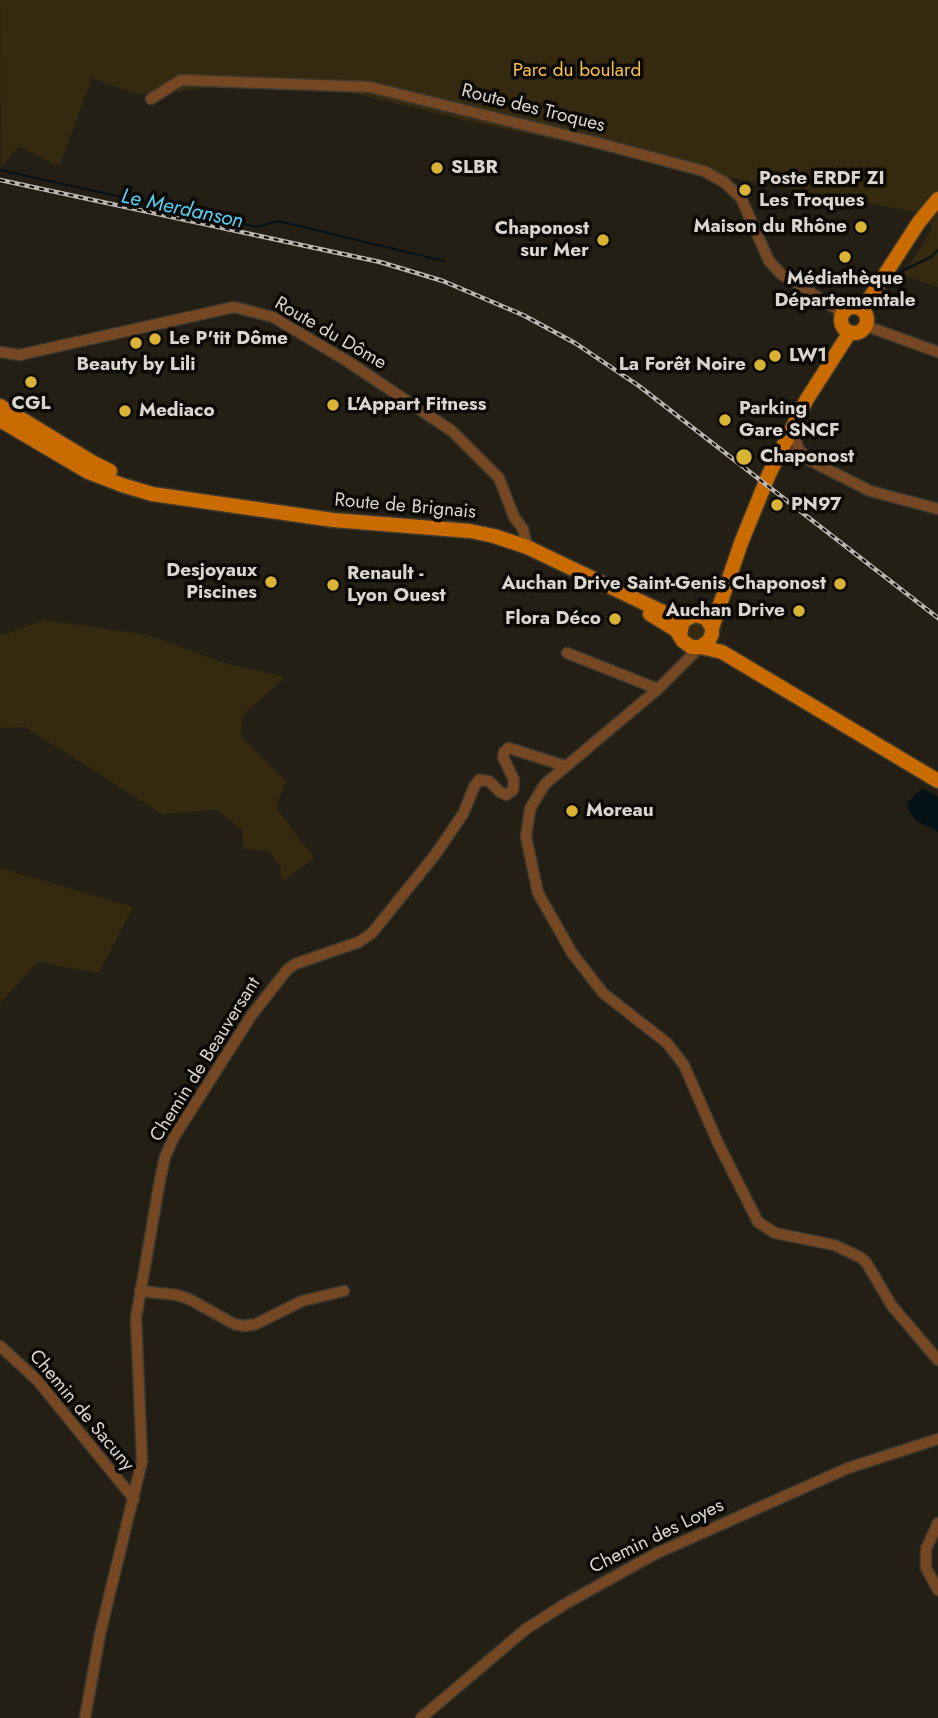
<!DOCTYPE html>
<html>
<head>
<meta charset="utf-8">
<style>
	body { margin:0 }
	canvas { display:block; background:#241f14 }
</style>
</head>
<body>
<canvas width="938" height="1718"></canvas>
<script>
const ctx = document.querySelector('canvas').getContext('2d');
ctx.lineJoin = 'round';
function fill(path, color) { ctx.fillStyle = color; ctx.fill(path, 'evenodd'); }
const poly = rows => new Path2D(rows.map(r => 'M' + r).join(''));
function trace(path, color, width, dash) { ctx.strokeStyle = color; ctx.lineWidth = width; ctx.lineCap = dash ? 'butt' : 'round'; ctx.setLineDash(dash || []); ctx.stroke(path); }
function write(font, color, halo, rows, align = 'center') {
  ctx.font = font + ' Jost,sans-serif'; ctx.lineWidth = 7; ctx.setLineDash([]); ctx.textBaseline = 'middle'; ctx.strokeStyle = halo; ctx.fillStyle = color; for (const [text, x, y, turn = 0] of rows) {
    ctx.save(); ctx.translate(x, y); ctx.rotate((+turn || 0) * Math.PI / 180); ctx.textAlign = isNaN(turn) ? turn : align; if (halo) ctx.strokeText(text, 0, 0); ctx.fillText(text, 0, 0); ctx.restore();
  }
}
fill(poly([
	[0,0,938,0,938,287,903,275,933,228,917,212,762,184,473,122,315,84,272,80,172,92,135,94,92,78,60,164,54,164,20,146,1,167],
	[44,620,148,635,227,664,285,677,242,716,241,736,286,781,276,807,314,858,282,882,280,867,269,851,244,849,242,830,217,810,162,814,25,727,0,728,0,636],
	'687 632a9 9 0 1 1 18 0a9 9 0 1 1-18 0Z',
	[0,868,133,907,99,973,38,962,0,1003]
]), '#35290f');
fill(poly([
	[925,789,938,797,938,832,917,821,908,811,907,803,920,790]
]), '#041217');
trace(poly([
	[0,170,257,227,278,221,444,261],
	[902,271,931,257,938,250]
]), '#041217', 2);
const minor = poly([
	[151,99,181,80,370,87,594,142,704,171,724,182,741,198,769,261,781,274,843,313],
	[866,326,938,352],
	[0,352,19,355,234,307,273,317,347,361,452,431,499,478,514,517,523,529,527,547],
	[793,429,798,448,807,459],
	[781,450,807,459,870,491,938,509],
	[700,647,658,689,545,784,537,797,530,809,526,837,538,893,572,953,603,993,667,1043,684,1065,718,1143,758,1222,775,1233,834,1245,860,1257,866,1262,892,1306,938,1360],
	[567,653,658,689],
	[140,1291,177,1295,189,1299,234,1324,245,1326,256,1324,302,1301,344,1291],
	[0,1346,37,1380,134,1499],
	[938,1523,926,1549,926,1568,938,1590],
	[85,1718,100,1634,142,1461,136,1318,160,1180,165,1157,174,1137,251,1016,287,970,295,964,359,942,372,933,435,855,463,814,474,787,479,780,489,781,500,792,506,795,513,790,514,780,503,757,504,752,509,748,565,766],
	[421,1718,526,1629,565,1604,655,1554,848,1468,938,1439]
]);
const major = poly([
	'841 320a13 13 0 1 1 26 0a13 13 0 1 1-26 0Z',
	[862,310,919,222,938,199],
	[0,406,92,462,110,471],
	[0,420,88,472,122,485,152,494,333,520,470,531,494,536,527,547,667,614,687,618],
	[650,614,676,630,683,641,691,647,700,647,708,642,712,634,712,628,706,618,695,615,683,621,680,634],
	[712,628,741,543,769,474,807,399,850,332],
	[701,647,722,652,938,781]
]);
trace(minor, '#3d392e', 13);
trace(major, '#3d392e', 17);
trace(minor, '#754723', 10);
trace(major, '#ca6b00', 14);
const rail = poly([
	[0,180,380,262,443,281,523,315,575,343,639,386,938,618]
]);
trace(rail, '#bbb6af', 4.5);
trace(rail, '#0b0905', 2, [5]);
for (const [x, y, r, color] of [
	[437,168,7,"#d9b334"],
	[745,190,7,"#d9b334"],
	[861,227,7,"#d9b334"],
	[603,240,7,"#d9b334"],
	[845,257,7,"#d9b334"],
	[155,339,7,"#d9b334"],
	[136,343,7,"#d9b334"],
	[775,356,7,"#d9b334"],
	[760,365,7,"#d9b334"],
	[31,382,7,"#d9b334"],
	[333,405,7,"#d9b334"],
	[125,411,7,"#d9b334"],
	[725,420,7,"#d9b334"],
	[744,457,9,"#d9b334"],
	[777,505,7,"#d9b334"],
	[271,582,7,"#d9b334"],
	[840,584,7,"#d9b334"],
	[333,585,7,"#d9b334"],
	[799,611,7,"#d9b334"],
	[615,619,7,"#d9b334"],
	[572,811,7,"#d9b334"]
]) { const dot = new Path2D(); dot.arc(x, y, r, 0, 2 * Math.PI); ctx.fillStyle = color; ctx.fill(dot); trace(dot, '#0b0905', 2.5); }
write('19px', '#f8c245', '#0b0905', [
	["Parc du boulard",577,71]
]);
write('19px', '#dad6cf', '#0b0905', [
	["Route des Troques",533,109,14],
	["Route du Dôme",330,334,30],
	["Route de Brignais",405,507,5],
	["Chemin de Beauversant",206,1060,-58],
	["Chemin de Sacuny",81,1411,50],
	["Chemin des Loyes",657,1537,-26]
]);
write('bold 19px', '#dad6cf', '#0b0905', [
	["SLBR",451,168],
	["Poste ERDF ZI",759,179],
	["Les Troques",759,201],
	["Maison du Rhône",847,227,"right"],
	["Chaponost",589,229,"right"],
	["sur Mer",589,251,"right"],
	["Médiathèque",845,279,"center"],
	["Départementale",845,301,"center"],
	["Le P'tit Dôme",169,339],
	["LW1",789,356],
	["Beauty by Lili",136,365,"center"],
	["La Forêt Noire",746,365,"right"],
	["CGL",31,404,"center"],
	["L'Appart Fitness",347,405],
	["Parking",739,409],
	["Gare SNCF",739,431],
	["Mediaco",139,411],
	["Chaponost",760,457],
	["PN97",791,505],
	["Desjoyaux",257,571,"right"],
	["Piscines",257,593,"right"],
	["Renault -",347,574],
	["Lyon Ouest",347,596],
	["Auchan Drive Saint-Genis Chaponost",826,584,"right"],
	["Auchan Drive",785,611,"right"],
	["Flora Déco",601,619,"right"],
	["Moreau",586,811]
], 'left');
write('italic 21px', '#55d2f5', '#0b0905', [
	["Le Merdanson",182,210,12]
]);
</script>
</body>
</html>
